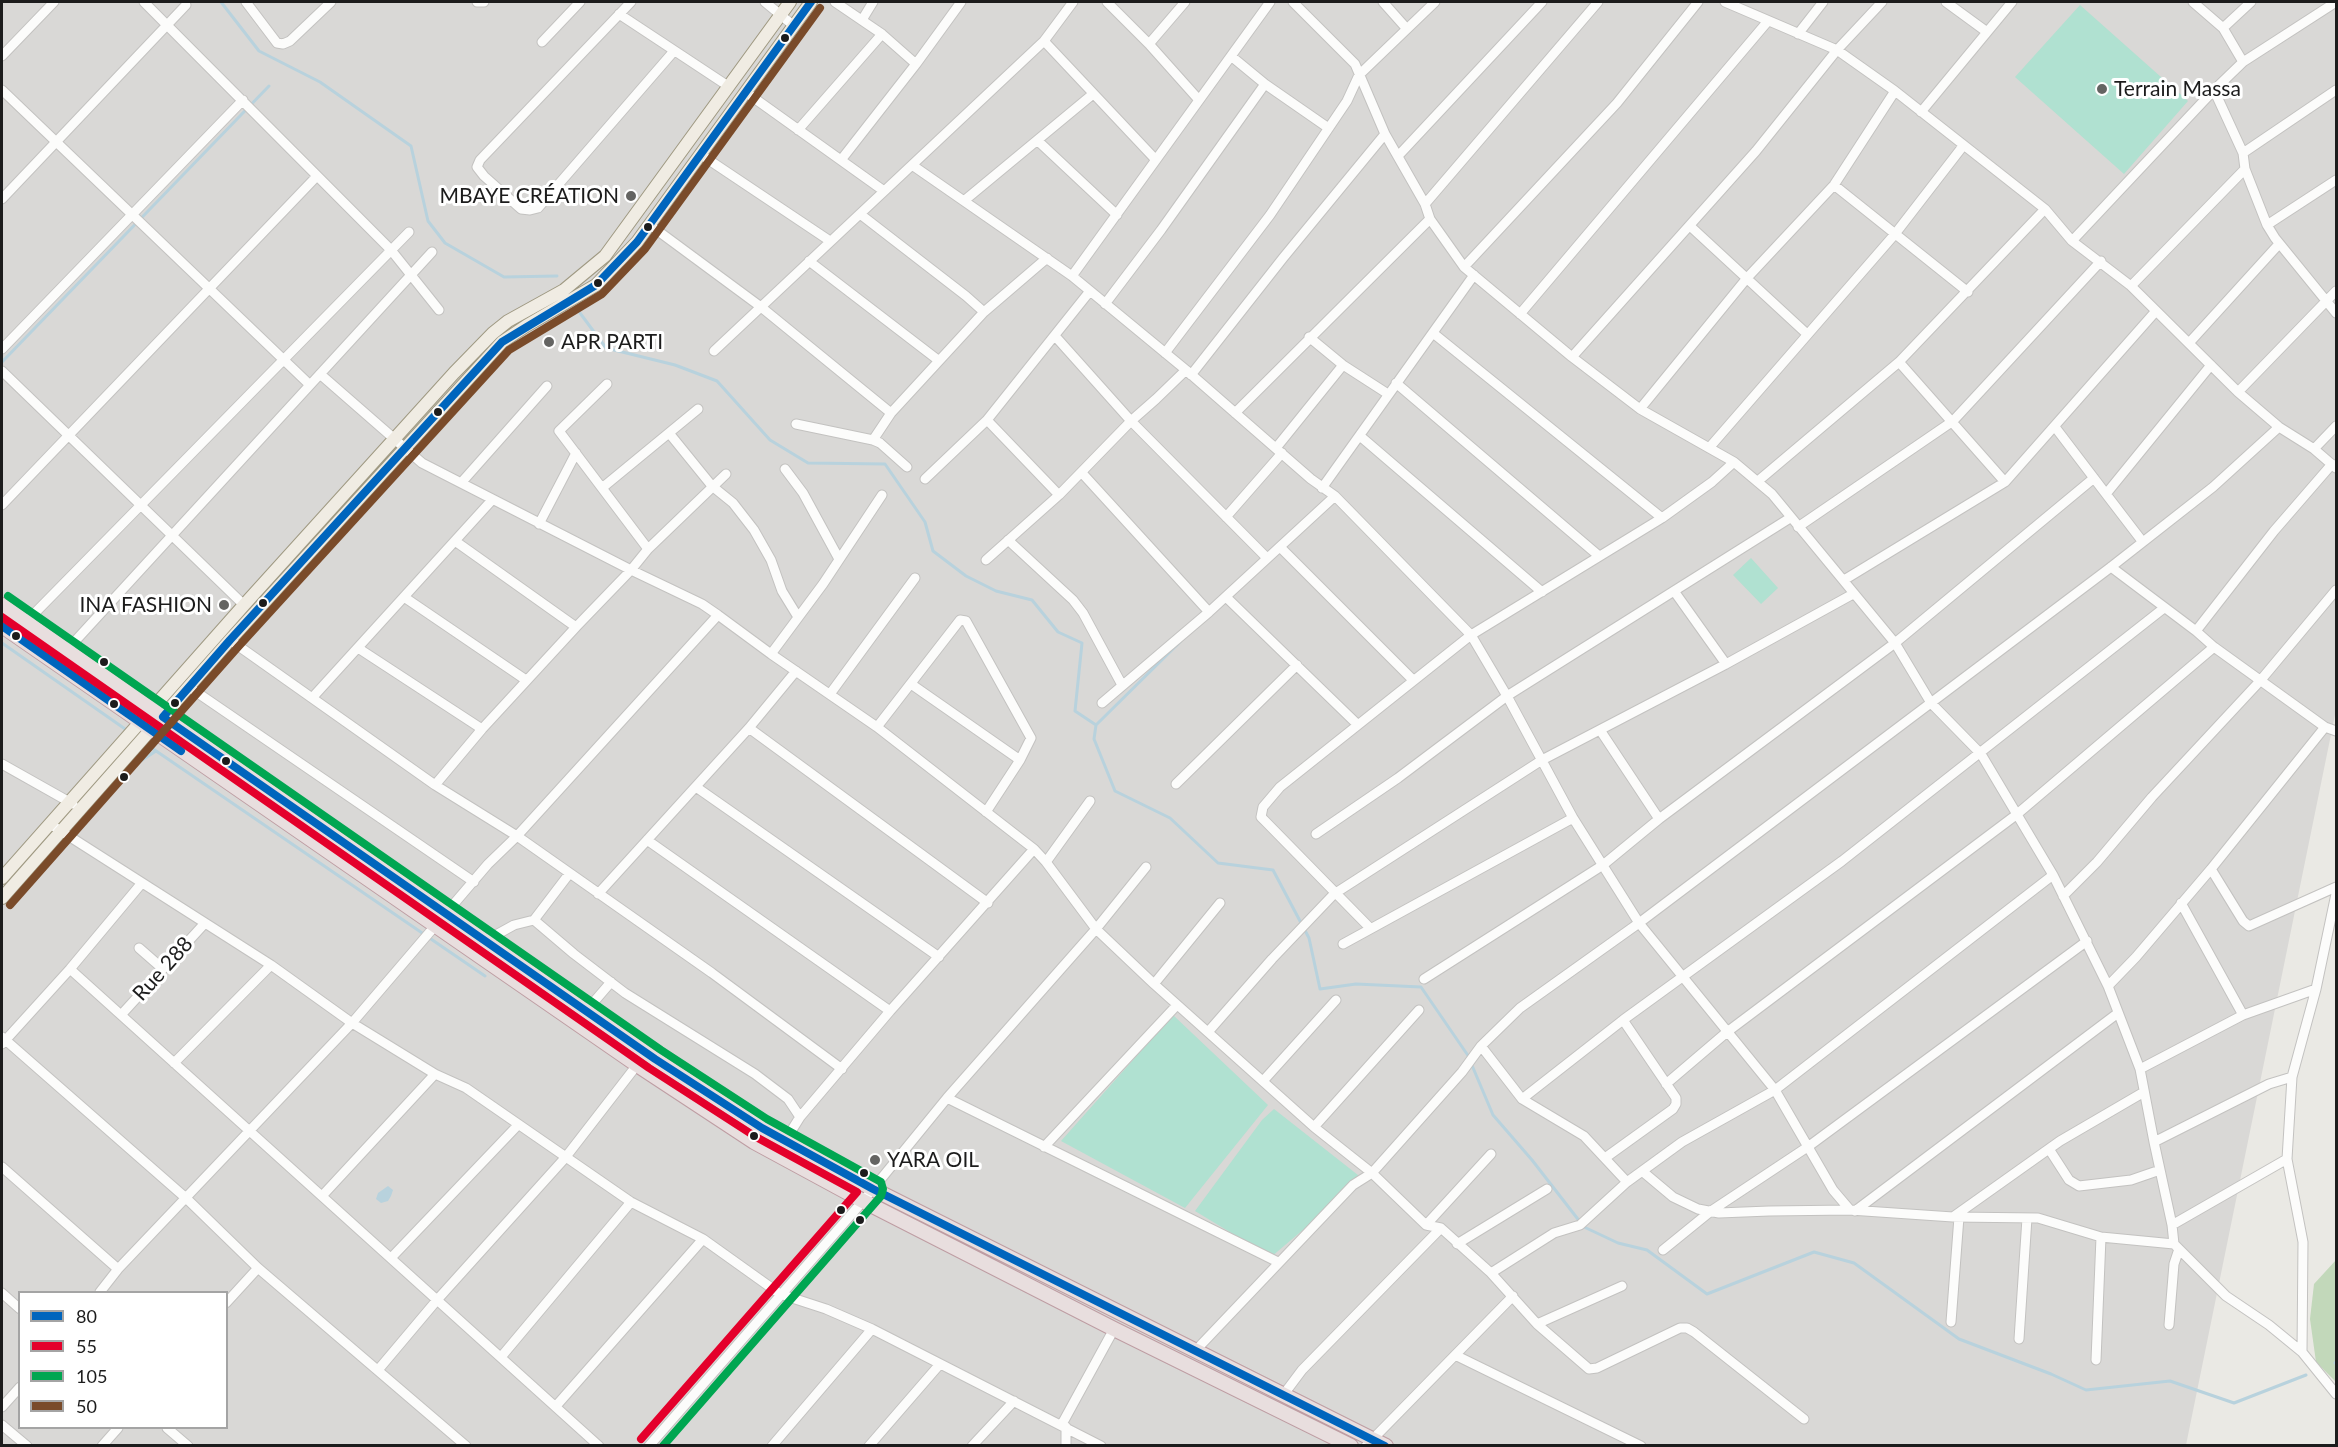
<!DOCTYPE html>
<html>
<head>
<meta charset="utf-8">
<style>
	body { margin:0 }
	#map { position:relative; width:2338px; height:1447px; overflow:hidden; background:#eae9e4; font-family:Lato,sans-serif }
	canvas { display:block }
	.frame { position:absolute; inset:0; border:3px solid #1c1c1c; pointer-events:none }
	.legend { position:absolute; left:18px; top:1291px; width:210px; height:138px; box-sizing:border-box; background:#fff; border:2px solid #a4a4a4; margin:0; padding:8px 10px; list-style:none; font-size:18px; color:#1c1c1c }
	.legend li { display:flex; align-items:center; gap:12px; height:30px }
	.legend b { width:30px; border:2px solid #a4a4a4 }
</style>
</head>
<body>
<div id="map">
<canvas width="2338" height="1447"></canvas>
<div class="frame"></div>
<ul class="legend">
<li><b style="height:8px;background:#0065bd"></b>80</li>
<li><b style="height:8px;background:#e4002b"></b>55</li>
<li><b style="height:8px;background:#00a651"></b>105</li>
<li><b style="height:8px;background:#7a4b2a"></b>50</li>
</ul>
</div>
<script>
const ctx = document.querySelector('canvas').getContext('2d');
ctx.lineJoin = 'round';
function fill(path, color) { ctx.fillStyle = color; ctx.fill(path, 'evenodd'); }
const poly = rows => new Path2D(rows.map(r => 'M' + r).join(''));
function trace(path, color, width, dash) { ctx.strokeStyle = color; ctx.lineWidth = width; ctx.lineCap = dash ? 'butt' : 'round'; ctx.setLineDash(dash || []); ctx.stroke(path); }
function write(font, color, halo, rows, align = 'center') {
  ctx.font = font + ' Lato,sans-serif'; ctx.lineWidth = 6; ctx.setLineDash([]); ctx.textBaseline = 'middle'; ctx.strokeStyle = halo; ctx.fillStyle = color; for (const [text, x, y, turn = 0] of rows) {
    ctx.save(); ctx.translate(x, y); ctx.rotate((+turn || 0) * Math.PI / 180); ctx.textAlign = isNaN(turn) ? turn : align; if (halo) ctx.strokeText(text, 0, 0); ctx.fillText(text, 0, 0); ctx.restore();
  }
}
fill(poly([
	[2,2,2336,2,2336,710,2186,1445,2,1446],
	[20,1292,226,1292,226,1428,20,1428]
]), '#d9d8d6');
fill(poly([
	[2336,1260,2336,1382,2316,1362,2310,1319,2314,1284]
]), '#c2d8ba');
fill(poly([
	[2080,5,2188,101,2124,174,2015,77],
	[1751,558,1778,588,1761,604,1733,575],
	[1173,1015,1268,1105,1185,1208,1061,1141],
	[1274,1109,1363,1179,1271,1257,1195,1211,1262,1120]
]), '#b0e1d1');
fill(poly([
	[388,1186,393,1190,391,1196,388,1201,381,1203,376,1199,378,1193]
]), '#b8d2dd');
trace(poly([
	[221,2,259,51,320,82,411,146,428,221,445,243,504,277,557,276],
	[580,313,606,348,675,365,717,381,770,440,808,463,885,464,925,522,933,551,966,576,996,591,1032,600,1058,632,1082,643,1075,711,1096,725,1094,739,1115,791,1170,818,1218,863,1273,870,1309,938,1320,989,1356,984,1421,987,1469,1057],
	[2,362,269,86],
	[2,643,128,731],
	[1096,725,1180,642],
	[143,742,485,976],
	[45,863,136,764,156,751],
	[1471,1063,1493,1115,1532,1160,1584,1227,1618,1243,1647,1250,1707,1294,1814,1252,1854,1263,1959,1339,2051,1374,2086,1390,2170,1381,2234,1403,2306,1375],
	[2335,1363,2336,1362]
]), '#b8d2dd', 3);
const minor = poly([
	[144,2,391,250,439,310],
	[246,2,277,43,283,44,290,41,331,2],
	[477,2,484,2],
	[631,2,480,160,477,167,484,176,521,209,530,210,538,208,674,51],
	[765,2,794,26],
	[835,2,882,34,916,64],
	[1107,2,1149,44,1199,100],
	[1293,2,1355,64,1385,134,1425,204,1430,219,1464,267,1572,357,1640,409,1734,462,1772,494,1895,643,1931,703,1981,754,2053,875,2108,986,2140,1069,2154,1142,2172,1225,2174,1244,2226,1296,2269,1325,2302,1352,2336,1394],
	[1383,2,1407,29],
	[1725,2,1837,50,1895,91,2045,209,2072,241,2131,286,2238,392,2279,427,2314,449,2336,468],
	[1946,2,1987,32],
	[2193,2,2223,28,2243,62],
	[619,14,728,86],
	[862,20,873,2],
	[2223,28,2251,2],
	[1798,34,1823,2],
	[1044,41,1156,160],
	[542,42,580,2],
	[1149,44,1185,2],
	[2,56,54,2],
	[1231,56,1265,84,1327,127],
	[2,90,310,385],
	[2214,90,2243,153,2245,169,2267,225,2275,238,2336,313],
	[747,93,884,191],
	[1921,112,2012,2],
	[798,130,882,34],
	[1038,141,1117,215],
	[2243,153,2336,90],
	[700,154,830,241],
	[1398,156,1542,2],
	[841,160,916,64,961,2],
	[912,165,1072,276,1186,370,1311,479,1335,496,1471,635,1507,696,1573,818,1639,923,1775,1090,1833,1190,1850,1210],
	[1834,185,1968,292],
	[2,199,186,5],
	[965,200,1093,94],
	[1425,204,1598,2],
	[860,214,966,296,984,312],
	[650,225,761,307,891,413],
	[2267,225,2336,180],
	[1690,226,1807,334],
	[2072,241,2214,90,2243,62,2336,2],
	[809,261,938,360],
	[1464,267,1617,103,1698,2],
	[1072,276,1270,2],
	[2131,286,2245,169],
	[1105,304,1161,230,1265,84],
	[1520,314,1768,21],
	[1433,333,1662,518],
	[1055,336,1131,421,1267,558],
	[1309,337,1343,365,1388,394],
	[2189,343,2279,244],
	[2,349,243,100],
	[714,351,1044,41,1073,2],
	[1165,353,1270,215,1347,101,1359,75,1435,2],
	[1572,357,1756,151,1837,50,1882,2],
	[1899,362,2005,482],
	[2,371,244,605],
	[320,374,422,463,631,570,702,604,718,615,771,654,877,727,1034,849,890,1011,800,1117,785,1141],
	[1191,375,1283,258,1385,134],
	[1396,383,1599,556],
	[607,384,559,431,648,549],
	[2238,392,2336,291],
	[1640,409,1747,278,1834,185,1895,91],
	[1235,413,1430,219],
	[987,420,1059,495],
	[796,424,873,440,880,443,907,467],
	[2055,427,2106,494,2211,365],
	[669,433,712,486,733,503,754,530,771,560,782,591,798,617],
	[1360,436,1542,592],
	[873,440,891,413,984,312,1047,258],
	[1276,448,1343,365],
	[1709,448,1895,234,1963,146],
	[2314,449,2336,426],
	[785,469,803,493,839,559],
	[1082,473,1209,612],
	[925,479,987,420,1090,291],
	[1758,481,1899,362,2045,209],
	[461,483,547,386],
	[602,488,698,409],
	[1322,488,1474,275],
	[2106,494,2142,541],
	[2,505,317,176],
	[1226,517,1282,453],
	[539,524,576,453],
	[1798,527,1953,421,2101,261],
	[1008,540,1073,600,1083,613,1122,685],
	[455,541,576,627],
	[1280,547,1413,680],
	[986,560,1059,495,1131,421,1156,399,1186,370],
	[2111,567,2196,631,2214,647,2325,727],
	[1844,580,2005,482,2156,311],
	[1674,591,1726,664],
	[404,597,526,680],
	[1226,597,1357,724],
	[26,622,409,232],
	[2196,631,2274,531,2332,464],
	[230,640,435,785,517,836,712,973,842,1069],
	[358,648,482,729],
	[66,651,432,252],
	[771,654,823,584,882,495],
	[911,684,1020,760],
	[189,687,474,882],
	[830,694,915,578],
	[312,698,492,500],
	[1102,703,1209,612,1335,496],
	[877,727,960,620,966,621,1031,738,1020,760,986,812],
	[749,728,988,903],
	[1600,730,1659,819],
	[2,764,73,804],
	[1176,784,1297,665],
	[435,785,482,729,576,627,631,570,648,549,726,474],
	[696,787,939,957],
	[50,824,271,965,352,1023,435,1074,466,1088,631,1202,703,1239,780,1294,826,1309,872,1329],
	[1316,834,1398,778,1507,696,1790,518],
	[647,840,890,1011],
	[1034,849,1046,862,1096,929,1154,984,1314,1127,1372,1173,1426,1225,1441,1228,1491,1273,1537,1324,1589,1369,1597,1368,1680,1328,1687,1328,1694,1332,1804,1419],
	[1046,862,1090,801],
	[2211,869,2243,921,2249,926,2336,887],
	[598,894,749,728,796,671],
	[2063,896,2097,862,2152,797,2260,681,2336,590],
	[2181,903,2243,1015],
	[534,920,569,874],
	[1370,928,1266,822,1261,817,1263,807,1280,787,1471,635,1662,518,1712,482,1734,462],
	[485,941,514,925,534,920,574,954,625,993,755,1074,788,1099,800,1117],
	[1343,944,1573,818],
	[139,948,163,969],
	[70,969,599,1446],
	[1424,979,1603,865,1659,819,1895,643,2094,478],
	[1154,984,1220,903],
	[2108,986,2136,957,2211,869,2325,727,2336,731],
	[586,1011,611,982],
	[121,1015,205,923],
	[1208,1032,1272,959,1334,894,1542,760,1726,664,1853,594],
	[2,1037,187,1199,258,1268,466,1446],
	[2,1044,70,969,141,884],
	[1481,1046,1522,1099,1584,1136,1627,1182],
	[174,1063,271,965],
	[2140,1069,2243,1015,2316,989],
	[1263,1081,1336,1000],
	[1666,1084,1727,1032,2016,815,2214,647],
	[947,1098,1278,1262],
	[1522,1099,1623,1020,1842,861,2164,608],
	[1314,1127,1419,1010],
	[2154,1142,2269,1084,2292,1077],
	[1044,1147,1177,1005],
	[2049,1149,2069,1180,2079,1186,2131,1180,2160,1170],
	[1605,1158,1673,1109,1676,1104,1676,1098,1623,1020],
	[2,1167,118,1269],
	[1642,1171,1673,1197,1698,1209,1719,1213,1769,1211,1850,1210,1953,1217,2038,1218,2101,1237,2174,1244],
	[322,1196,435,1074],
	[1855,1211,2118,1013],
	[1953,1217,2060,1141,2144,1092],
	[1426,1225,1491,1154],
	[2172,1225,2287,1159],
	[1457,1244,1547,1189],
	[1663,1250,1711,1211,1809,1146,2087,941],
	[391,1258,518,1125],
	[1491,1273,1554,1233,1580,1225,1627,1182,1682,1142,1775,1090,2053,875],
	[100,1292,118,1269,352,1023,488,864,517,836,718,615],
	[2,1293,20,1309],
	[226,1303,258,1268],
	[1951,1322,1959,1217],
	[1537,1324,1622,1286],
	[2169,1325,2174,1264,2179,1249],
	[2019,1339,2027,1218],
	[1196,1350,1353,1185,1372,1173,1462,1072,1481,1046,1520,1008,1639,923,2111,567,2213,487,2279,427],
	[2302,1352,2303,1242,2287,1159,2292,1077,2316,989,2336,894],
	[1455,1355,1641,1446],
	[501,1357,631,1202],
	[2096,1360,2101,1237],
	[378,1370,437,1300,565,1158,637,1065],
	[1284,1394,1302,1370,1441,1228],
	[556,1406,703,1239],
	[2,1407,20,1387],
	[1062,1424,1114,1329],
	[2,1425,27,1446],
	[167,1428,188,1446],
	[102,1446,118,1428],
	[649,1446,863,1201,947,1098,1096,929,1146,867],
	[772,1446,872,1329,1101,1446],
	[869,1446,940,1364],
	[972,1446,1014,1401],
	[1066,1446,1066,1427],
	[1366,1446,1513,1296]
]);
const major = poly([
	[2,878,244,605,454,373,493,333,508,321,564,290,605,256,790,2],
	[2,898,230,640,502,342,526,326,596,285,637,242,811,2]
]);
const highway = poly([
	[2,605,655,1059,762,1128,873,1189,1386,1446],
	[2,626,637,1065,754,1142,863,1201,1114,1329,1351,1446]
]);
trace(minor, '#c3c2c0', 11);
trace(major, '#9f9982', 14);
trace(highway, '#be9da3', 16);
trace(minor, '#fcfcfb', 9);
trace(major, '#f0ece3', 12);
trace(highway, '#e8dede', 14);
trace(poly([
	[811,2,637,242,596,285,502,342,230,640,163,717,655,1059,762,1128,873,1189,1385,1446],
	[2,626,181,751]
]), '#0065bd', 8);
trace(poly([
	[2,617,649,1068,756,1137,857,1192,641,1439]
]), '#e4002b', 8);
trace(poly([
	[8,596,661,1050,767,1119,881,1182,883,1189,881,1196,663,1446]
]), '#00a651', 8);
trace(poly([
	[10,905,238,647,509,350,602,294,645,249,820,8]
]), '#7a4b2a', 8);
for (const [x, y, r, color] of [
	[785,38,5,"#1c1c1c"],
	[2102,89,6,"#646462"],
	[631,196,6,"#646462"],
	[648,227,5,"#1c1c1c"],
	[598,283,5,"#1c1c1c"],
	[549,342,6,"#646462"],
	[438,412,5,"#1c1c1c"],
	[263,603,5,"#1c1c1c"],
	[224,605,6,"#646462"],
	[16,636,5,"#1c1c1c"],
	[104,662,5,"#1c1c1c"],
	[175,703,5,"#1c1c1c"],
	[114,704,5,"#1c1c1c"],
	[226,761,5,"#1c1c1c"],
	[124,777,5,"#1c1c1c"],
	[754,1136,5,"#1c1c1c"],
	[875,1160,6,"#646462"],
	[864,1173,5,"#1c1c1c"],
	[841,1210,5,"#1c1c1c"],
	[860,1220,5,"#1c1c1c"]
]) { const dot = new Path2D(); dot.arc(x, y, r, 0, 2 * Math.PI); ctx.fillStyle = color; ctx.fill(dot); trace(dot, '#fff', 2); }
write('21px', '#1c1c1c', '#fff', [
	["Terrain Massa",2114,89],
	["MBAYE CRÉATION",619,196,"right"],
	["APR PARTI",561,342],
	["INA FASHION",212,605,"right"],
	["YARA OIL",887,1160]
], 'left');
write('21px', '#1c1c1c', '#fff', [
	["Rue 288",163,969,-48]
]);
</script>
</body>
</html>
